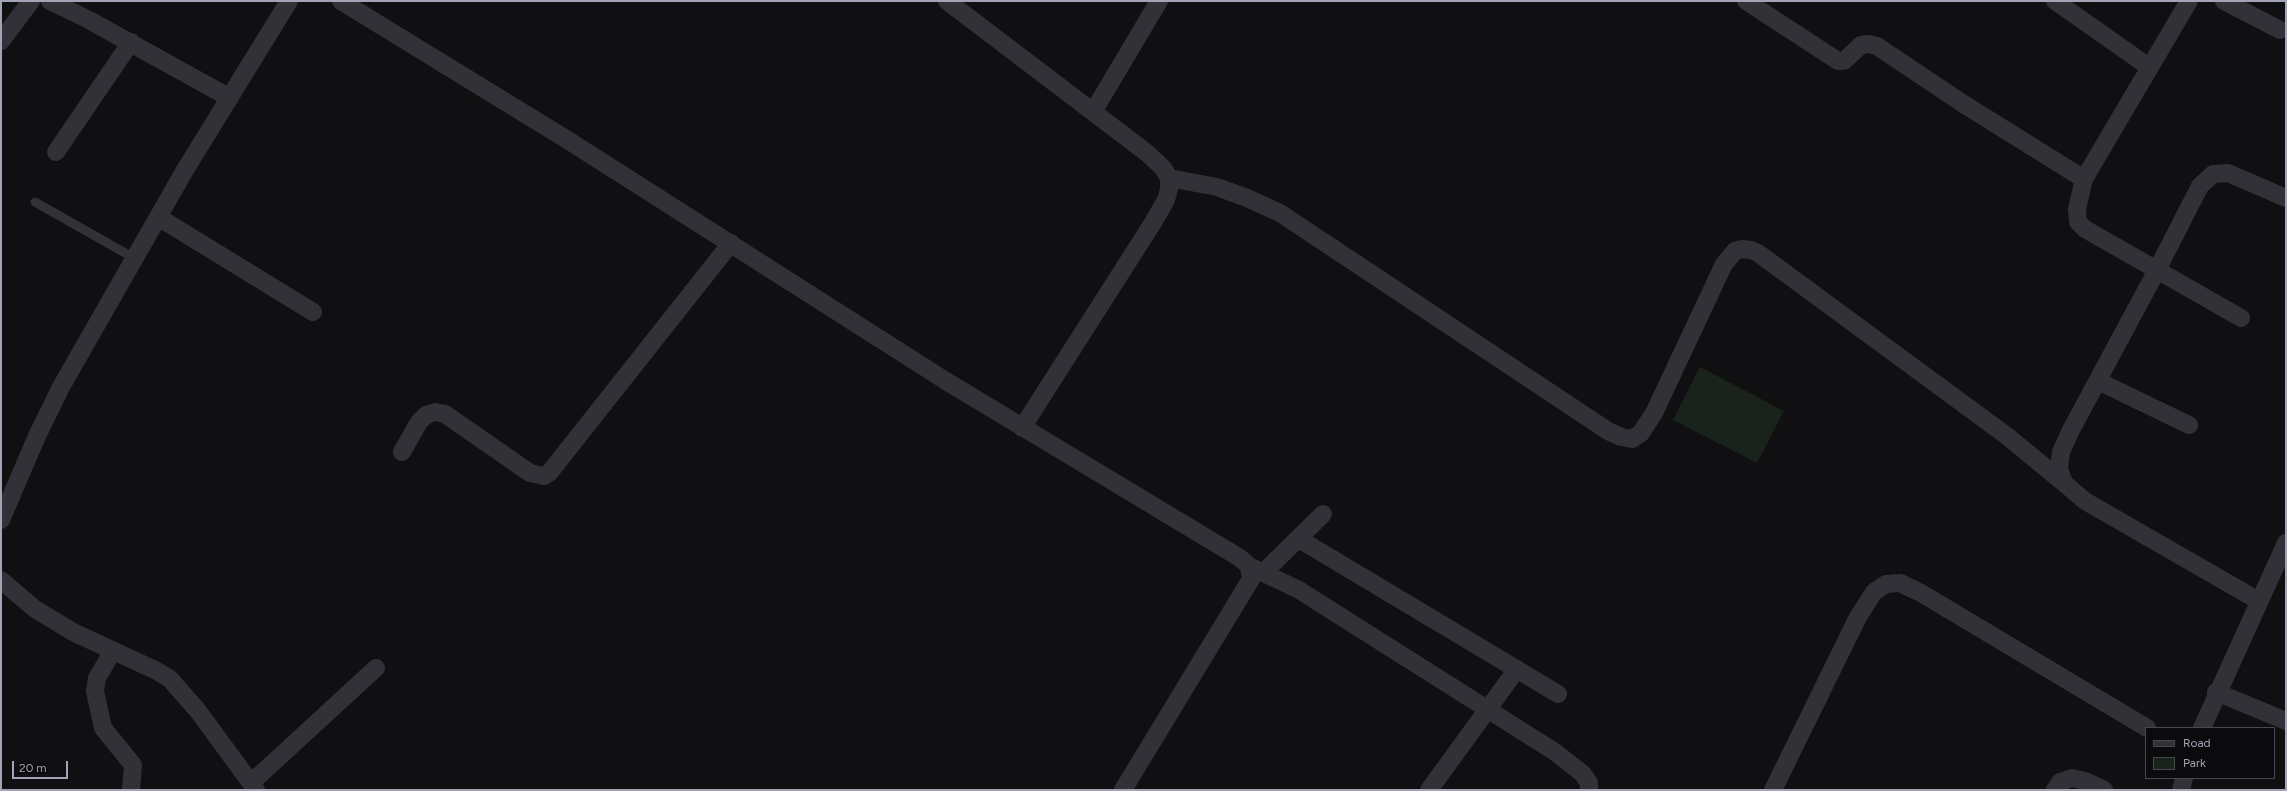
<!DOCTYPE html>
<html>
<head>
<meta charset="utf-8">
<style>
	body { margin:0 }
	#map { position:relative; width:2287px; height:791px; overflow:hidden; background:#101012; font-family:Figtree,sans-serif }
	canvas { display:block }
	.frame { position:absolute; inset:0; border:2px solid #a0a4b4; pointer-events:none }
	.legend { position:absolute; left:2145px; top:727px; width:130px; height:52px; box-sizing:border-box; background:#0b0b0d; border:1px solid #474850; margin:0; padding:5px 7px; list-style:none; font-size:12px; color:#a0a4b4 }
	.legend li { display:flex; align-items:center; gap:8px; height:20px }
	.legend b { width:20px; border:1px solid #474850 }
	.scale { position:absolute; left:12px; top:761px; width:56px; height:18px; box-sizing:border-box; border:2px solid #a0a4b4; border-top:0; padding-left:5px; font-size:12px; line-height:14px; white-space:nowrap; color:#a0a4b4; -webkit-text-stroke:3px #0b0b0d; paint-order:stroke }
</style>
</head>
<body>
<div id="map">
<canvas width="2287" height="791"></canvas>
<div class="frame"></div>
<ul class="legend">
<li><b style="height:5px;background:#313137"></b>Road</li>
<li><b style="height:11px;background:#1a221c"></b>Park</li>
</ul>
<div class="scale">20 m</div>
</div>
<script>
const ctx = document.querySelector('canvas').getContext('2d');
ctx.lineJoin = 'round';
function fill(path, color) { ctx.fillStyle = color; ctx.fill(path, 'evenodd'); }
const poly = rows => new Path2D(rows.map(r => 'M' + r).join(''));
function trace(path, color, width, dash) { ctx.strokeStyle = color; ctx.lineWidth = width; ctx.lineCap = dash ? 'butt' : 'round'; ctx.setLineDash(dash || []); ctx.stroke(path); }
fill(poly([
	[1700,367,1784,411,1757,463,1673,420]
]), '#1a221c');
trace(poly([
	[35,202,134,258]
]), '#313137', 9);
trace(poly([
	[50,1,89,20,230,98],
	[341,1,566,139,946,381,1240,558,1249,566,1251,579,1123,790],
	[947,1,1147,153,1163,168,1169,178,1169,189,1166,200,1154,221,1022,428],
	[1746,1,1838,61,1844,61,1861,45,1869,44,1877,46,1962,103,2084,179],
	[2055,1,2149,67],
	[2189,1,2084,179,2077,209,2078,222,2085,229,2241,318],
	[2224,1,2280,30],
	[1,41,31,1],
	[1093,112,1159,1],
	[56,152,131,42],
	[1169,178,1217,187,1247,198,1280,213,1608,431,1621,437,1632,439,1641,433,1654,413,1724,264,1735,251,1742,249,1751,250,1758,253,2007,436,2064,483],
	[158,217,313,312],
	[2098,381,2189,425],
	[402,452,419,422,426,415,435,412,445,414,530,473,544,476,550,472,731,243],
	[1,520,37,436,61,387,185,170,289,1],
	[1304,542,1558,694],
	[1249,566,1299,590,1555,752,1583,774,1589,783,1589,790],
	[1264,572,1323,514],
	[1,580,35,609,73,632,157,671,170,679,198,711,256,790],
	[2259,601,2085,501,2064,483,2059,469,2061,452,2071,430,2157,270,2200,186,2213,174,2228,173,2286,198],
	[113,651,97,678,95,691,103,728,133,765,131,790],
	[2216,692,2286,721],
	[2202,728,2286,543],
	[251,783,376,668],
	[1429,790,1517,669],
	[1773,790,1858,617,1874,592,1886,584,1900,583,1921,593,2147,728],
	[2055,790,2060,782,2072,778,2085,781,2104,790],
	[2181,790,2184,778]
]), '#313137', 18);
</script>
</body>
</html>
